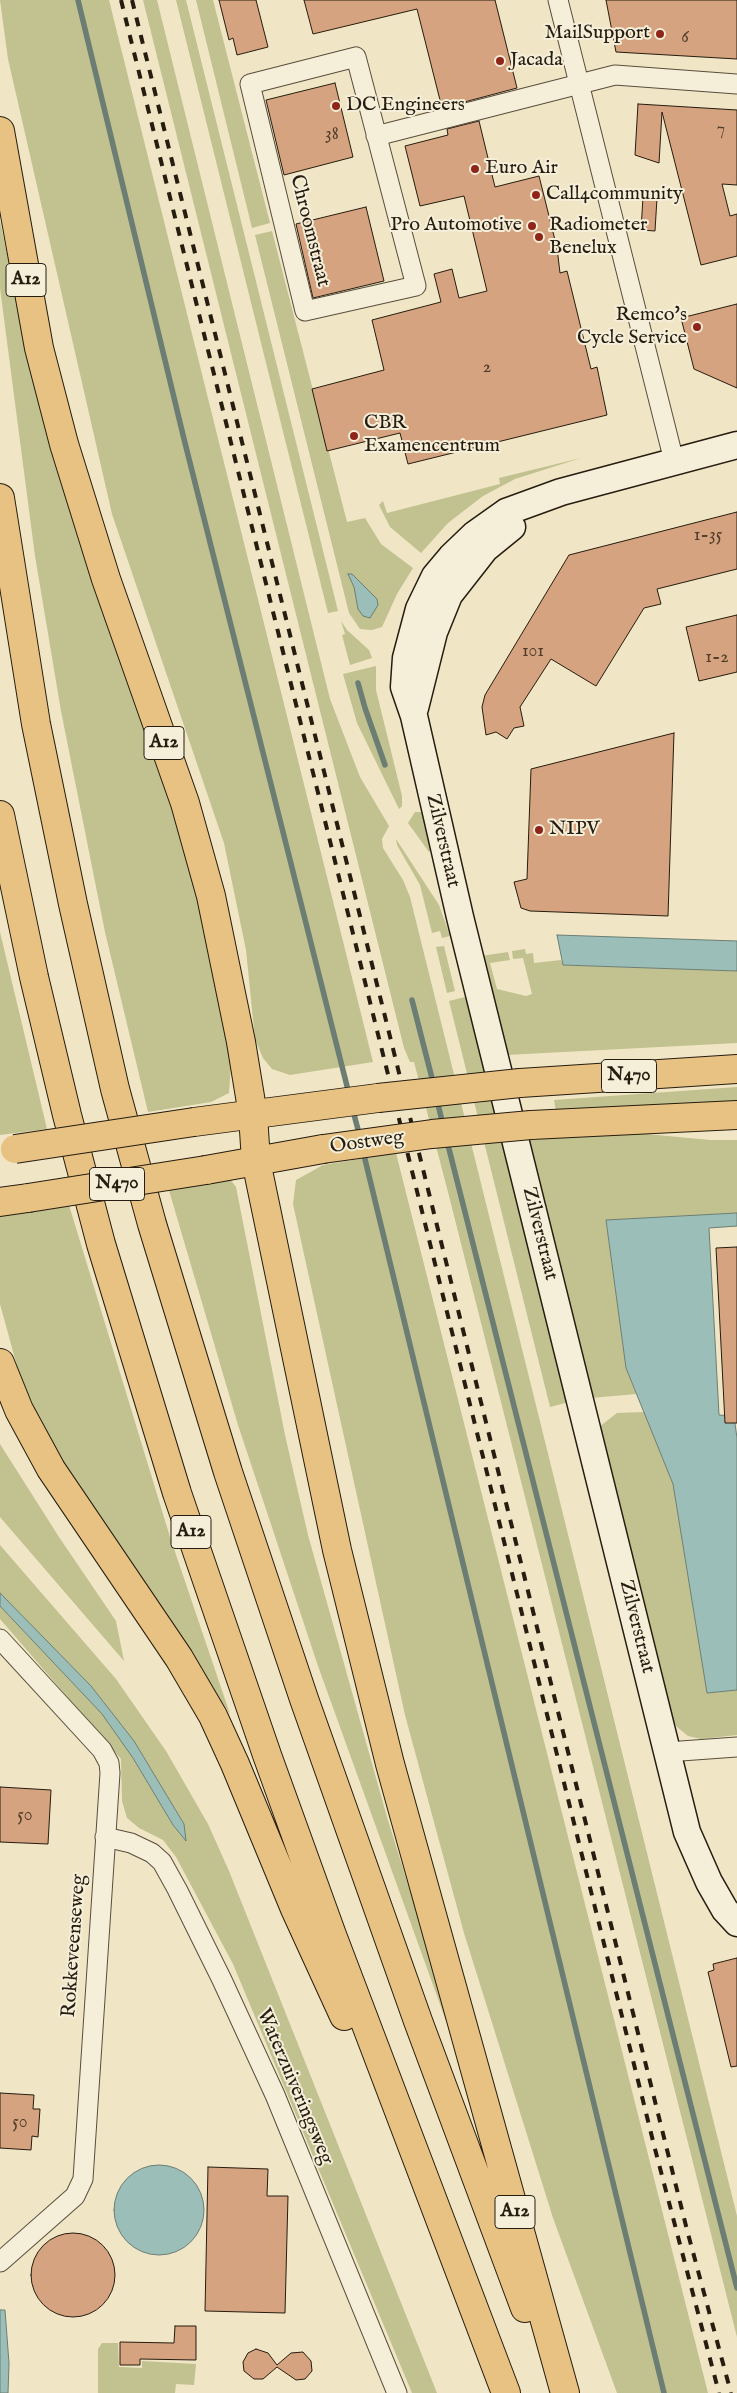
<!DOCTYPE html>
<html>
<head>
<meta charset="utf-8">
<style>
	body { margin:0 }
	canvas { display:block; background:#f0e5c5 }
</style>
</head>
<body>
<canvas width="737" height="2393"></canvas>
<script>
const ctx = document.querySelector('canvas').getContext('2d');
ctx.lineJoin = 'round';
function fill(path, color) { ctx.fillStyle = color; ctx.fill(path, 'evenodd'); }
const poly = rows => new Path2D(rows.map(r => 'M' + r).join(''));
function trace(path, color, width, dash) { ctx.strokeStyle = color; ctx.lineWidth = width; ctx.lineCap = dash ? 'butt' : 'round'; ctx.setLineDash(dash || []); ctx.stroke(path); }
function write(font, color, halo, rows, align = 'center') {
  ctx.font = font + ' "IM FELL English",serif'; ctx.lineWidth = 4; ctx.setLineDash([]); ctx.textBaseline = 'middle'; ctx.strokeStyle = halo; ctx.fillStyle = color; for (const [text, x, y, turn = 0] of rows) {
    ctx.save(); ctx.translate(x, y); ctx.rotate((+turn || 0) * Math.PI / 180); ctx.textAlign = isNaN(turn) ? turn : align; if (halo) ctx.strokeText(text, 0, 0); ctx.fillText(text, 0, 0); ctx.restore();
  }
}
fill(poly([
	[0,0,109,0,373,1062,290,1075,272,1069,263,1058,255,1039,246,950,224,843,112,514,8,59],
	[143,0,157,0,330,699,360,777,389,826,382,839,383,848,403,880,410,897,737,2216,737,2337,449,1196,414,1062,410,1062,404,1048],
	[176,0,186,0,338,611,328,613],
	[196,0,213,0,270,223,252,228],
	[0,221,27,347,179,824,204,921,231,1065,229,1093,211,1102,148,1112,105,932,61,711,35,556,0,288],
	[272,231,347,522,365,518,381,544,413,568,397,594,382,627,372,630,360,629,349,613,255,235],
	[581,458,515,479,483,496,448,523,421,553,390,527,379,505,383,501,387,513,500,484,499,478],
	[341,621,347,630,369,650,372,658,350,665,342,635,345,634],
	[376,666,376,690,402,796,402,806,399,809,357,723,343,674],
	[415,812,423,812,431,850,429,852,408,823],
	[396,839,439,905,450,936,442,938,440,931,432,933,420,885,397,845],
	[0,932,47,1129,0,1135],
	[444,946,455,991,447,993,436,947],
	[525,949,526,954,533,953,534,963,561,960,563,965,737,971,737,1043,506,1055,481,956,508,952,510,960,490,963,497,989,526,996,532,994,523,958,513,959,512,951],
	[465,997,472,1012,569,1402,550,1407,449,1001],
	[737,1087,737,1102,556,1112,554,1100],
	[604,1130,710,1140,737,1140,737,1213,606,1221,626,1368,636,1394,591,1398,526,1141],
	[396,1153,708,2393,617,2393,553,2218,464,1933,405,1715,293,1204,296,1180,323,1165],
	[230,1179,236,1187,285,1435,308,1535,387,1817,450,2020,446,2021,318,1666,238,1425,168,1187],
	[69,1205,170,1537,230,1714,51,1443,20,1377,0,1304,0,1216],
	[644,1412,673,1484,707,1693,737,1690,737,1735,701,1739,688,1736,677,1727,670,1716,599,1427,617,1413],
	[0,1444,59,1537,116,1621,124,1661,0,1517],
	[0,1545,116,1679,166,1751,208,1824,229,1871,437,2393,412,2393,233,1964,176,1857,163,1840,139,1828,127,1818,122,1801,121,1759,0,1619,0,1606,102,1714,133,1758,173,1825,185,1840,184,1824,134,1741,91,1686,0,1593],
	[102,2343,118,2343,119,2367,142,2368,142,2361,196,2364,194,2385,176,2384,175,2393,98,2393,98,2349]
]), '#c1c290');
const water = poly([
	[348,574,352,574,377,599,378,605,370,618,363,616,358,609,354,587,348,574],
	[557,935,737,941,737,971,563,965,557,935],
	[737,1213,737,1226,709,1228,719,1415,734,1416,737,1438,737,1690,707,1693,673,1484,626,1368,606,1220,737,1213],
	[0,1593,91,1686,134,1741,184,1824,186,1841,173,1825,133,1758,102,1714,0,1606,0,1593],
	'114 2210a45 45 0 1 1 90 0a45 45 0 1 1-90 0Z',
	[0,2310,5,2310,9,2363,8,2393,0,2393,0,2310]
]);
fill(water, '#9bbfb8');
trace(water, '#6c7e74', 1);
trace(poly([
	[78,0,184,439,349,1094],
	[358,683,365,708,385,765],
	[412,1000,434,1086],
	[437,1100,443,1125],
	[352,1107,360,1137],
	[447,1141,737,2288],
	[363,1151,664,2393]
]), '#6c7e74', 5.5);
const building = poly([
	[219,0,256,0,268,47,237,55,233,38,229,40,219,0],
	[304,0,495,0,517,88,442,108,417,9,313,34,304,0],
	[606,0,737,0,737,59,616,52,606,0],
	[335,83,353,157,284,175,266,100,335,83],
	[638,104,737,110,737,185,722,184,730,216,737,214,737,256,701,265,662,112,659,163,635,155,638,104],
	[479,121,495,187,539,176,557,248,560,273,567,271,591,369,597,367,607,415,408,464,400,433,327,451,312,389,384,370,372,320,441,302,434,274,452,269,459,298,487,291,464,196,420,206,405,146,448,135,447,129,479,121],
	[643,197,657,198,655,231,641,230,643,197],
	[366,207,384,281,313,298,296,224,366,207],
	[737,304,737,388,694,369,681,318,737,304],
	[737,512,737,569,657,589,661,604,644,608,596,686,551,659,520,707,524,726,514,728,507,739,496,732,486,735,482,707,485,695,569,555,737,512],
	[737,615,737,672,699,681,686,627,737,615],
	[674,733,668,916,530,911,521,908,514,882,527,879,531,769,674,733],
	[737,1247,737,1423,725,1423,716,1248,737,1247],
	[0,1787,51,1790,48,1844,0,1842,0,1787],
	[737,1958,737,2066,731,2067,708,1972,714,1970,713,1964,737,1958],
	[0,2093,34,2095,33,2109,40,2109,38,2137,32,2136,31,2150,0,2148,0,2093],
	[208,2167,268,2169,267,2196,288,2196,285,2313,205,2311,208,2167],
	'31 2275a42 42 0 1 1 84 0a42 42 0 1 1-84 0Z',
	[175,2326,196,2326,196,2360,140,2359,140,2365,120,2365,120,2342,174,2343,175,2326],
	[256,2349,268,2353,277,2365,291,2353,303,2352,311,2361,312,2371,305,2379,296,2380,277,2367,263,2379,254,2379,244,2371,243,2362,248,2353,256,2349]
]);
fill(building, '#d5a37f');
trace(building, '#261c0f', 1);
const street = poly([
	[558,0,674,461],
	[356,57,416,286,305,311,250,84,356,57],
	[376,136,615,75,737,84],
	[0,1639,102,1750,109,1763,110,1773,83,2179,75,2196,0,2262],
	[667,1752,737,1747],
	[105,1837,131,1843,152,1853,162,1862,177,1889,222,1980,275,2095,397,2393]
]);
const secondary = poly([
	[737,445,561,492,506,512,475,534,451,557,435,576,419,609,406,658,404,687,414,716,460,917,687,1832,709,1882,725,1910,737,1923],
	[415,708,434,632,449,595,485,549,512,527]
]);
const primary = poly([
	[520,1083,737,1069],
	[194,1122,378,1098],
	[531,1125,737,1115],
	[206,1170,323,1149],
	[0,1202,28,1198]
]);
const highway = poly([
	[0,131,39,348,64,444,106,579,185,803,211,896,241,1042,253,1115,256,1161,337,1550,390,1764,565,2393],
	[0,498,36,724,73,904,115,1089,152,1224,228,1472,304,1699,418,2021,525,2308],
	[0,815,34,977,67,1115,101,1244,177,1493,267,1755,332,1935,506,2393],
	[0,1363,19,1410,51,1469,179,1658,213,1716,235,1764,295,1909,344,2016]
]);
trace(street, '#584e3c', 21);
trace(secondary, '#261c0f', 29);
trace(primary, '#261c0f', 30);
trace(highway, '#261c0f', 30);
trace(street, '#f5eed9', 19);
trace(secondary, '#f5eed9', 26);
trace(primary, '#e8c282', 28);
trace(highway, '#e8c282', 28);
trace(poly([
	[121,0,655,2149,719,2393],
	[132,0,687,2230,731,2393]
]), '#261c0f', 4, [9, 9]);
const primaryBridge = poly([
	[378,1098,520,1083],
	[15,1149,194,1122],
	[323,1149,432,1134,531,1125],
	[28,1198,206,1170]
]);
trace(primaryBridge, '#261c0f', 30, []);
trace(primaryBridge, '#e8c282', 28);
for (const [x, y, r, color] of [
	[660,34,5,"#8f2418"],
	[500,61,5,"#8f2418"],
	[336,106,5,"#8f2418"],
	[475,169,5,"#8f2418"],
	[536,195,5,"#8f2418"],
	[532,226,5,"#8f2418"],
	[539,237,5,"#8f2418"],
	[697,327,5,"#8f2418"],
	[354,436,5,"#8f2418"],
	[539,830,5,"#8f2418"]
]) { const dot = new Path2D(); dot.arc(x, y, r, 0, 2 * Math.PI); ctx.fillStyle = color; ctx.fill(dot); trace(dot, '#f5eed9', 2); }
write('18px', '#523e2b', null, [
	["6",685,38],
	["7",721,130],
	["38",332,135],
	["2",487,368],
	["1-35",708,536],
	["101",533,652],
	["1-2",717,658],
	["50",25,1816],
	["50",20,2123]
]);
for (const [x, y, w] of [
	[26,280,40],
	[164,743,40],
	[629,1076,55],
	[117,1184,55],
	[191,1532,40],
	[515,2212,40]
]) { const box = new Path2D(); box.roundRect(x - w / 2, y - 16.5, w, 33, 4); ctx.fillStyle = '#f5eed9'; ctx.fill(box); trace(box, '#261c0f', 1); }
write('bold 19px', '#261c0f', null, [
	["A12",26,280],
	["A12",164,743],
	["N470",629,1076],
	["N470",117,1184],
	["A12",191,1532],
	["A12",515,2212]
]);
write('20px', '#261c0f', '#f5eed9', [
	["MailSupport",650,34,"right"],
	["Jacada",510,61],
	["DC Engineers",346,106],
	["Euro Air",485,169],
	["Call4community",546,195],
	["Pro Automotive",522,226,"right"],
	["Radiometer",549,226],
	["Benelux",549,249],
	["Remco's",687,316,"right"],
	["Cycle Service",687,339,"right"],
	["CBR",364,424],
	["Examencentrum",364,447],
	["NIPV",549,830]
], 'left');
write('20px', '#261c0f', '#f5eed9', [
	["Chroomstraat",309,231,76],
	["Zilverstraat",442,841,77],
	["Oostweg",367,1143,-8],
	["Zilverstraat",539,1234,76],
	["Zilverstraat",636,1627,76],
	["Rokkeveenseweg",75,1946,-86],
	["Waterzuiveringsweg",294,2087,67]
]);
</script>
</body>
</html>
